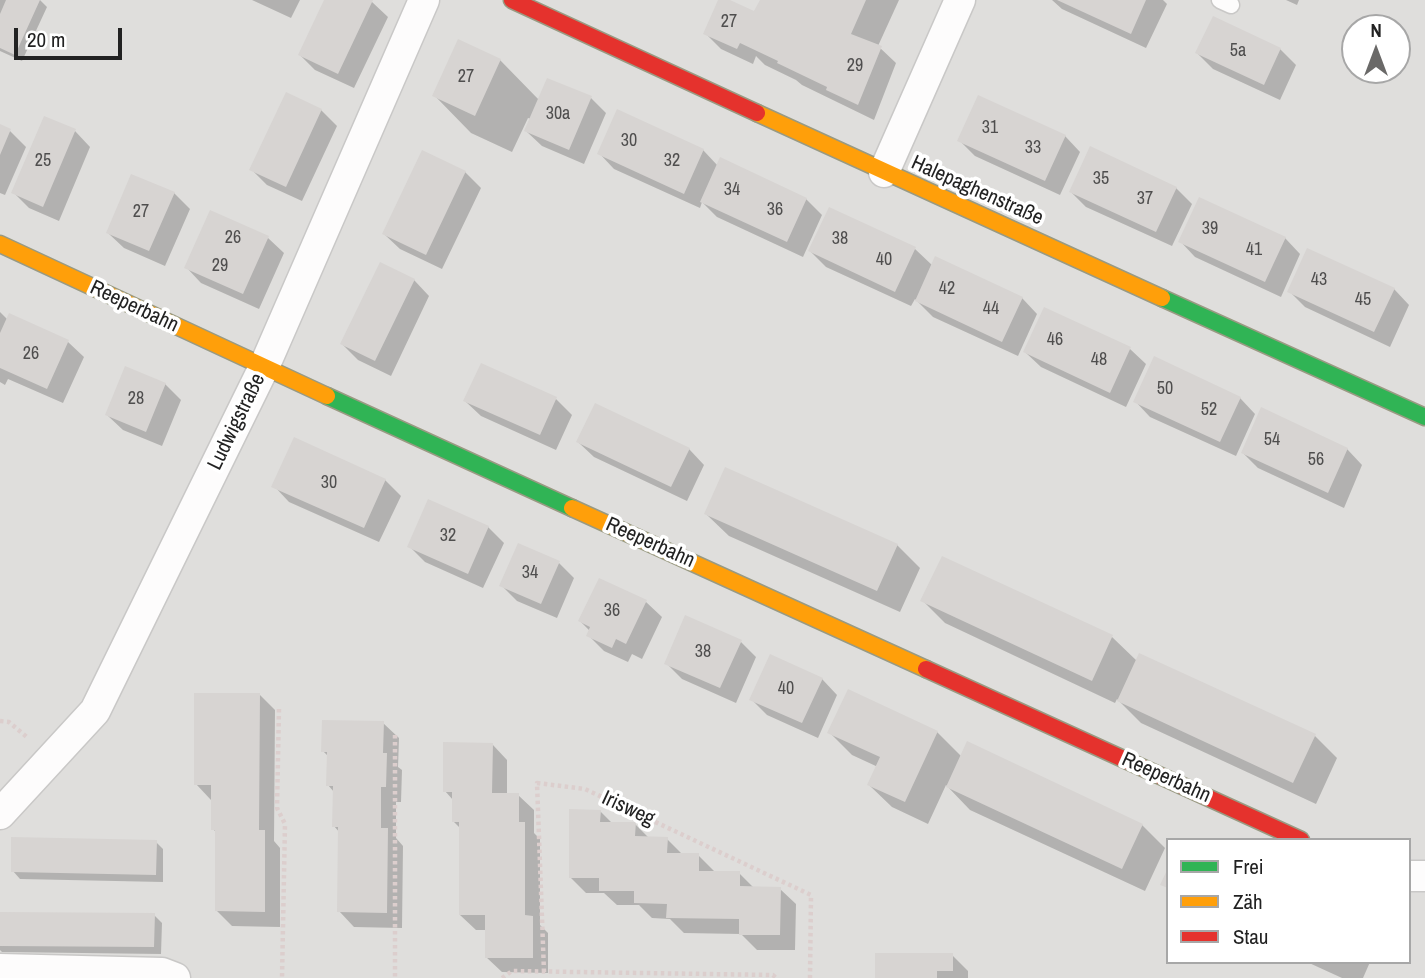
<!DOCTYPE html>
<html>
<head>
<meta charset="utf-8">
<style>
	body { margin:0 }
	#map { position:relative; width:1425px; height:978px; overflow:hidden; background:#f0eeeb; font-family:"Archivo Narrow",sans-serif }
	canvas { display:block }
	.legend { position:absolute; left:1166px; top:838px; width:245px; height:126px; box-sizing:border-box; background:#fff; border:2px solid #a7a7a7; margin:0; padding:9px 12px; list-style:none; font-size:21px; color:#222 }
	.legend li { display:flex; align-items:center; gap:14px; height:35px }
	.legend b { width:35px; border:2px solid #a7a7a7 }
	.north { position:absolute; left:1341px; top:14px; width:70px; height:70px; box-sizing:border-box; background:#fff; border:2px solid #a7a7a7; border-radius:50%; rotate:0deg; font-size:19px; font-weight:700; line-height:28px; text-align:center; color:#222 }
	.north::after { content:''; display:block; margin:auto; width:24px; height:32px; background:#6a6968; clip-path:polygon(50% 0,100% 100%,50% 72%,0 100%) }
	.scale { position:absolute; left:14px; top:28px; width:108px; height:32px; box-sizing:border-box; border:4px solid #222; border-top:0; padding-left:9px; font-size:21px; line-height:24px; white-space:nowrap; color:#222; -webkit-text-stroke:5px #fff; paint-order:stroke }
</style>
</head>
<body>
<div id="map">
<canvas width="1425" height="978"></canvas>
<ul class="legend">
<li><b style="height:9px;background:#30b455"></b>Frei</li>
<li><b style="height:9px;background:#ff9f0a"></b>Zäh</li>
<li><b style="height:9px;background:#e5322d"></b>Stau</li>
</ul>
<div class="north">N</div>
<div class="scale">20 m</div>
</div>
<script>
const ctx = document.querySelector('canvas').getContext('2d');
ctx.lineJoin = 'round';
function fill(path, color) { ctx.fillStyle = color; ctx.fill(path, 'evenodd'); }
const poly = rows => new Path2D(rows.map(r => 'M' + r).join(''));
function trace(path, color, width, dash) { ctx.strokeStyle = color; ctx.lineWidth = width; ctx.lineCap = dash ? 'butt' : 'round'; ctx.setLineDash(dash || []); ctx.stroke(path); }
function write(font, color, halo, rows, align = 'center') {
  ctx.font = font + ' "Archivo Narrow",sans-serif'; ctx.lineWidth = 7; ctx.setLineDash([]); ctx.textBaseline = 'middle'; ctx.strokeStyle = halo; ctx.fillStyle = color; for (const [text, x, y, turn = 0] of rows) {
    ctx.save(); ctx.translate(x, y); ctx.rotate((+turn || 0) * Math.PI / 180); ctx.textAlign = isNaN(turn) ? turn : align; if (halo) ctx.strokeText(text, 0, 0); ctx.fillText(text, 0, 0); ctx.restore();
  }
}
fill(poly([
	[0,0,1425,0,1425,978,0,978],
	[1355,28,1397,28,1397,70,1355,70],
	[1168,840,1409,840,1409,962,1168,962]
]), '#dfdedc');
fill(poly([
	[0,0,40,0,47,7,22,61,0,51],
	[252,0,300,0,291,18],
	[326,0,368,0,372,2,388,17,354,88,315,70,300,55],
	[720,0,726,0,753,13,763,0,899,0,878,46,896,63,874,120,802,85,796,80,765,65,756,56,753,64,721,49,705,33],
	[1052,0,1163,0,1167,4,1146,48,1062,9],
	[1286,0,1299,0,1297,5],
	[1214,18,1280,49,1296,65,1280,100,1213,69,1197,53],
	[500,60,539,100,591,98,606,113,584,164,542,146,526,131,531,119,528,118,512,152,471,133,434,95],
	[321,110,337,126,302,201,267,185,252,170],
	[0,126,10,131,26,147,5,195,0,193],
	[75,131,90,147,59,221,29,208,13,192],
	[1065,136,1080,152,1060,195,975,156,960,141],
	[703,150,718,166,806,199,822,215,803,257,717,217,702,202,700,208,614,169,599,153],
	[465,172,481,188,442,269,400,249,384,234],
	[1176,188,1192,204,1172,246,1086,207,1071,192],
	[174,193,190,209,165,266,124,248,108,233],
	[268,238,284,253,259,309,201,283,186,267],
	[1285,238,1300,254,1281,297,1195,257,1180,241],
	[915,249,933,266,1022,298,1037,314,1018,356,933,317,915,299,911,306,826,267,810,251],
	[414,280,429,296,391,376,358,360,342,344],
	[1394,289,1409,305,1390,347,1305,307,1289,291],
	[0,312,8,320,68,342,84,357,63,403,8,379,5,385,0,382],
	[1130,349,1146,364,1126,407,1041,367,1025,352],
	[165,384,181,400,162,446,123,430,107,415],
	[1240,398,1255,414,1236,456,1150,417,1135,401],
	[556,399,572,415,556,450,481,416,465,401],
	[578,442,689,449,704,465,687,501,594,457],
	[1347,449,1362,465,1344,508,1258,468,1243,453],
	[385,480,401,496,379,542,289,502,274,486],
	[706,514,897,545,920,568,900,612,729,536],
	[488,527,504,543,483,588,425,562,409,546],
	[943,558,1112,637,1137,661,1315,736,1337,758,1316,804,1141,723,1117,699,1115,703,945,623,922,600],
	[559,563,574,578,557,618,517,601,501,585],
	[646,602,662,617,642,659,632,654,628,662,604,651,588,635,590,631,580,621],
	[741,642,756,657,736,703,682,679,666,663],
	[822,679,837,695,818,738,767,715,751,699],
	[259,694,275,710,274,841,280,848,280,927,232,926,216,910,217,833,213,829,211,800,196,784],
	[383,723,399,738,398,767,402,770,401,802,396,802,396,838,403,846,402,928,354,927,339,911,340,833,334,826,334,792,328,785,328,756,323,751],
	[937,732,962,757,1142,825,1165,848,1145,891,970,810,946,785,928,824,892,807,869,785,878,767,852,755,830,733],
	[492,744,507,760,507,795,518,795,534,810,534,833,540,839,540,925,548,933,548,973,502,972,486,957,487,930,476,930,460,915,461,829,453,821,453,800,445,791],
	[600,811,613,824,635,824,649,838,667,839,683,855,698,855,714,871,714,873,739,873,754,888,780,889,796,904,795,950,757,950,741,934,684,933,670,919,652,918,639,905,617,905,604,893,586,893,570,877],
	[156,842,163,849,163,882,20,879,13,871],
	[0,914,154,915,162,923,161,954,2,952,0,950],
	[952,955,968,971,968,978,877,978],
	[1307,962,1370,962,1363,978,1342,978]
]), '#0003');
fill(poly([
	[6,0,40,0,15,55,0,48,0,14],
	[324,0,373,0,338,74,298,55],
	[718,0,730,0,754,11,760,0,866,0,851,34,882,46,858,105,826,90,827,87,777,63,778,61,740,43,737,49,703,34],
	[1057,0,1146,0,1131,34],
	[1213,16,1281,48,1264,85,1195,53],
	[458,39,501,59,475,116,432,96],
	[547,78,592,96,569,150,524,131],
	[286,92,322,109,286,187,249,170],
	[978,95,1066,135,1045,181,957,141],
	[617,109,704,149,684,194,597,154],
	[44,116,76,129,43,207,11,193],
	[0,124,11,129,0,155],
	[1090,146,1177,187,1156,232,1069,192],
	[422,150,466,171,426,255,382,234],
	[720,157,807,198,787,242,700,202],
	[131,174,175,192,149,251,106,233],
	[1199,197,1286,237,1265,282,1178,242],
	[829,207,916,247,895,292,808,251],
	[210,210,269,236,243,294,184,268],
	[1307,248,1395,288,1374,332,1287,292],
	[935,256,1023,297,1002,342,915,301],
	[380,262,415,279,375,361,340,344],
	[1044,307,1131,347,1110,393,1023,352],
	[9,313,69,340,47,389,0,368,0,333],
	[1154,356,1241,397,1220,442,1133,402],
	[481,363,557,397,540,435,463,401],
	[125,366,166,383,146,432,105,415],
	[595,403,690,448,671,487,576,442],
	[1261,407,1348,448,1328,493,1241,453],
	[294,437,386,479,364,528,271,487],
	[725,467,898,544,877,591,704,514],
	[428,499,489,526,468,574,407,547],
	[518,543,560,561,541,604,499,586],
	[942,556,1113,635,1092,681,920,601],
	[599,578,647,600,626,644,616,639,612,648,586,636,590,627,578,621],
	[685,615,742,640,720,688,664,664],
	[1139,653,1316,734,1293,783,1117,701],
	[770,654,823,678,802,723,749,700],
	[848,689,938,731,905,802,867,785,880,757,827,733],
	[194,693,260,693,259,830,265,830,265,912,215,911,215,830,211,830,211,785,194,785],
	[322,720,384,721,383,753,387,753,386,787,381,787,381,828,388,828,387,913,337,912,338,827,332,827,333,786,326,786,327,752,321,752],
	[967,741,1143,824,1122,869,946,787],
	[443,742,493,743,492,793,519,793,519,822,525,822,525,915,533,916,533,958,485,958,485,915,459,915,459,822,452,822,452,792,443,792],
	[569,809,601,810,600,822,636,822,635,836,668,837,667,853,699,853,699,871,740,871,740,886,781,887,780,935,739,935,739,919,666,918,667,904,634,903,634,891,599,891,599,878,569,878],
	[11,837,157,840,156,875,11,872],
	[1168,868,1168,888,1160,885],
	[0,912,155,913,154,947,0,946],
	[875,953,953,953,953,971,937,971,937,978,875,978]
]), '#d7d4d2');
const lane = poly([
	[1220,0,1231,5]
]);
const street = poly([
	[884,172,960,0],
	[0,814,95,711,264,367,424,0],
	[1409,876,1425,876],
	[0,969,162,973,175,978]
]);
const fast = poly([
	[1162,298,1425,417],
	[327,396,572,508]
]);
const slow = poly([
	[757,113,1162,298],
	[0,244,327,396],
	[572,508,926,669]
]);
const jam = poly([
	[512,0,757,113],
	[926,669,1301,840]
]);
trace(lane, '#c9c8c7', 19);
trace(street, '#c9c8c7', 33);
trace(fast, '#999a82', 19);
trace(slow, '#999a82', 19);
trace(jam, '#999a82', 19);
trace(poly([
	[279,709,277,808,285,824,282,978],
	[0,721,9,722,28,738],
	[395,735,395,978],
	[544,972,537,783,585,789,811,895,810,978],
	[502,978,512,971,773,975,776,978]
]), '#dccecd', 4.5, [3.5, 3.5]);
trace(lane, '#fdfcfc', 16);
trace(street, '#fdfcfc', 30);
trace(fast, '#30b455', 16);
trace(slow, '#ff9f0a', 16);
trace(jam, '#e5322d', 16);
write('18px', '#4f4e4e', null, [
	["27",729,22],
	["5a",1238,51],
	["29",855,66],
	["27",466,77],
	["30a",558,114],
	["31",990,128],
	["30",629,141],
	["33",1033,148],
	["25",43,161],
	["32",672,161],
	["35",1101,179],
	["34",732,190],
	["37",1145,199],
	["36",775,210],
	["27",141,212],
	["39",1210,229],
	["26",233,238],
	["38",840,239],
	["41",1254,250],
	["40",884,260],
	["29",220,266],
	["43",1319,280],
	["42",947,289],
	["45",1363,300],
	["44",991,309],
	["46",1055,340],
	["26",31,354],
	["48",1099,360],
	["50",1165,389],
	["28",136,399],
	["52",1209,410],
	["54",1272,440],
	["56",1316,460],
	["30",329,483],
	["32",448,536],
	["34",530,573],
	["36",612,611],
	["38",703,652],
	["40",786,689]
]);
write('21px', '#222', '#fff', [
	["Halepaghenstraße",977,191,24],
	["Reeperbahn",134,307,25],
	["Ludwigstraße",237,422,-64],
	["Reeperbahn",650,543,24],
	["Reeperbahn",1166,778,24],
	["Irisweg",628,809,25]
]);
</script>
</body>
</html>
